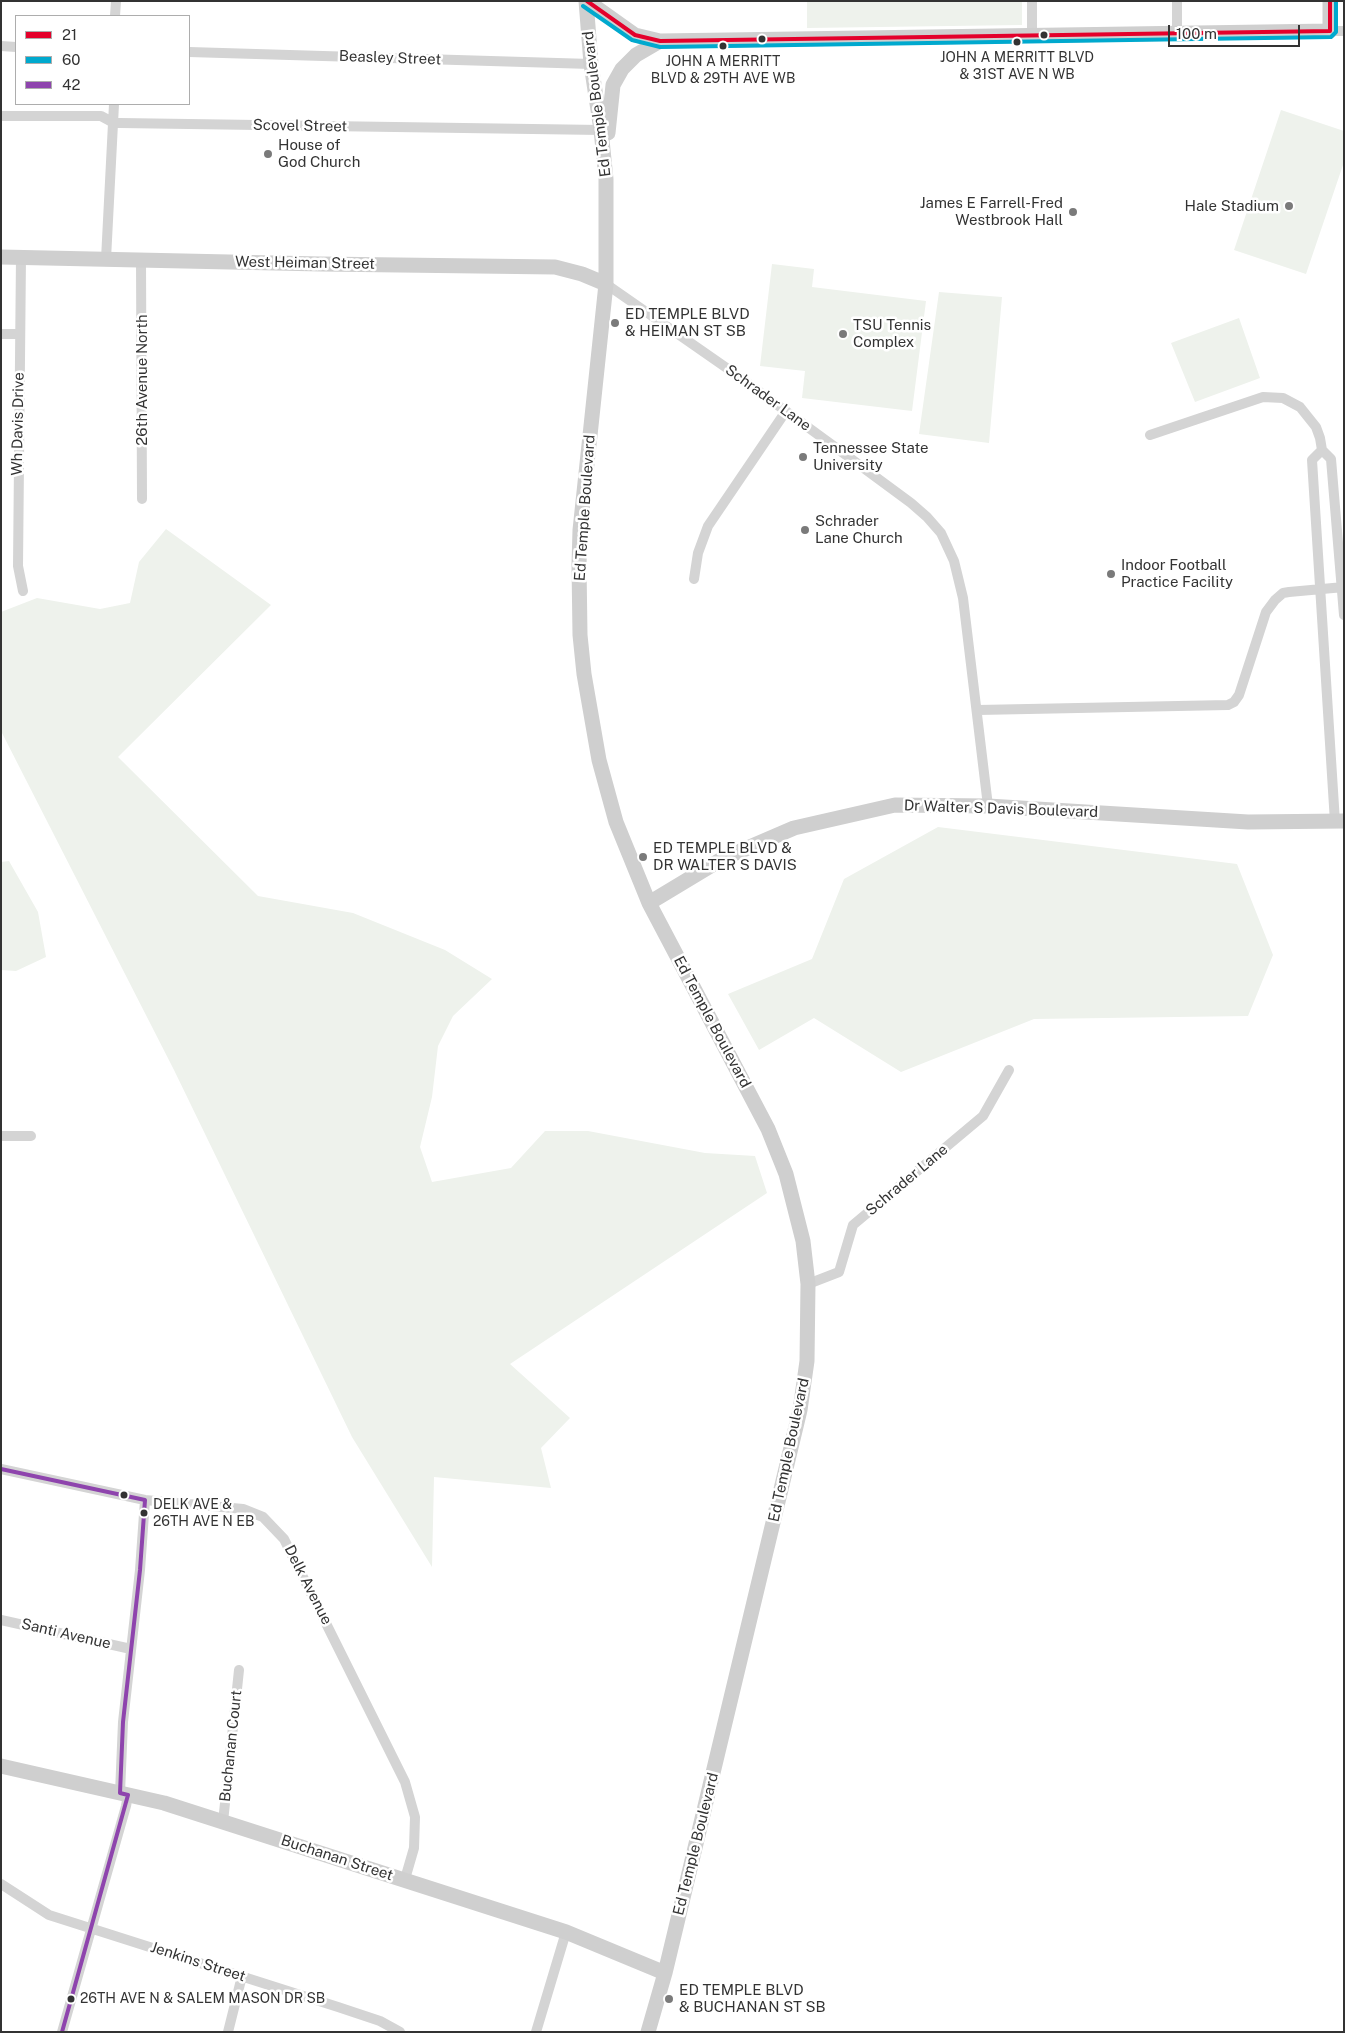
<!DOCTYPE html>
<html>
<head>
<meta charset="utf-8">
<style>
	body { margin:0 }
	#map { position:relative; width:1345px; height:2033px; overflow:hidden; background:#fff; font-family:"Public Sans",sans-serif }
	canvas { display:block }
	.frame { position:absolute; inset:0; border:2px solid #333; pointer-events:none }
	.legend { position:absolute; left:15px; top:15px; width:175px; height:90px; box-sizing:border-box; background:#fff; border:1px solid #adadad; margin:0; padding:6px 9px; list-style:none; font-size:15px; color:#333 }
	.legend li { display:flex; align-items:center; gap:10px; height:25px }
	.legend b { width:25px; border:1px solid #adadad }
	.scale { position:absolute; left:1168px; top:25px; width:132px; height:22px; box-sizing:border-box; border:2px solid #333; border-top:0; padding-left:6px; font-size:15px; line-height:18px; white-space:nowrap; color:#333; -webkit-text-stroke:4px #fff; paint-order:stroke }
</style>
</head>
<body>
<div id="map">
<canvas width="1345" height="2033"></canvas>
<div class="frame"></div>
<ul class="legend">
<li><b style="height:6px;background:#e4002b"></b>21</li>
<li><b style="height:6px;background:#00a9ce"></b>60</li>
<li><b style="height:6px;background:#8e44ad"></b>42</li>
</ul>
<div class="scale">100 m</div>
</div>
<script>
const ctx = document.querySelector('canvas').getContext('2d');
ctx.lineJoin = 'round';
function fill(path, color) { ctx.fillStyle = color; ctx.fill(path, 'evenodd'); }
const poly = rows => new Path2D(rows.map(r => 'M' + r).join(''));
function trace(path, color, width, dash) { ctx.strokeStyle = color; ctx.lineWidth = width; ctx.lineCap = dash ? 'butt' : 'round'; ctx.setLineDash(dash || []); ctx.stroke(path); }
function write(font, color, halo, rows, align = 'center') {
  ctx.font = font + ' "Public Sans",sans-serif'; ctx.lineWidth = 5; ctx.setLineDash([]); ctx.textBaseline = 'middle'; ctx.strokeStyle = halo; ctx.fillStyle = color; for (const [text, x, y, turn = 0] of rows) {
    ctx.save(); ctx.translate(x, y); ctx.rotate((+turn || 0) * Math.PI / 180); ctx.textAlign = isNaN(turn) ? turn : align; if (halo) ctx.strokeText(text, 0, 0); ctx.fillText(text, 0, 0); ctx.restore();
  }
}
fill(poly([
	[807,1,1022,1,1022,25,807,28],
	[1281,110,1344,131,1344,162,1306,274,1234,250],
	[772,264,814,269,812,287,926,301,912,411,802,398,805,371,760,366],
	[939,292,1002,297,989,443,919,434],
	[1239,318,1260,378,1195,402,1171,343],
	[166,529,271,605,118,757,258,896,353,913,445,950,492,979,453,1016,438,1046,432,1097,420,1147,432,1182,511,1168,545,1131,588,1131,705,1153,755,1156,767,1193,510,1364,570,1418,541,1448,551,1488,434,1477,432,1567,352,1437,174,1070,1,731,1,612,37,598,100,609,130,603,139,562],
	[938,827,1237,864,1273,955,1248,1016,1034,1019,901,1072,814,1018,759,1050,728,994,812,959,844,879],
	[9,861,38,912,46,957,16,971,1,970,1,862]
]), '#eef2ec');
trace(poly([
	[1032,1,1032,35],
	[115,16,116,1],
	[1330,31,1344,31],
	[1177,33,1177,1],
	[1,46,16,47],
	[189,52,591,64],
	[1,116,101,116,114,123,120,123,601,130],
	[21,256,18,566,23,591],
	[106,259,114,104],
	[141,260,142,499],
	[606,284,731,371,850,458,911,503,927,517,941,533,954,561,963,598,988,806],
	[1,334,19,334],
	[1150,435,1263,397,1283,398,1300,407,1316,427,1320,438,1322,450,1331,459,1344,615],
	[1322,450,1312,460,1335,822],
	[694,579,698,553,708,526,786,411],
	[978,710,1228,705,1234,702,1239,695,1266,612,1275,600,1283,593,1289,592,1344,587],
	[1,1136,31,1136],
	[808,1284,839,1272,853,1225,983,1116,1009,1070],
	[1,1469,145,1500,243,1509,263,1517,284,1539,405,1782,415,1817,414,1848,405,1879],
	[1,1620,131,1649],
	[120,1793,123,1722,140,1570,145,1500],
	[223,1822,239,1670],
	[1,1884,49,1915,338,2007,380,2021,400,2032],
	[62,2032,126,1806,128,1795],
	[228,2032,242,1976],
	[536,2032,566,1932]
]), '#d4d4d4', 10);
trace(poly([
	[586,1,591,64,601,130,606,179,606,284,580,530,579,565,580,635,584,674,599,760,616,822,649,903,768,1129,786,1174,803,1241,808,1284,807,1361,800,1410,665,1973,648,2032],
	[587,1,635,35,660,41,1330,31,1330,1],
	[608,133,613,85,622,69,636,55,660,41],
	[1,257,321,264,555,267,582,274,606,284],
	[649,903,722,859,794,828,895,805,988,806,1248,822,1344,821],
	[1,1766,164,1803,566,1932,665,1973]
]), '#cfcfcf', 15);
trace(poly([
	[587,1,635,35,660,41,1330,31,1330,1]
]), '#e4002b', 4);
trace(poly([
	[583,6,632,40,660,47,1331,37,1336,32,1336,1]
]), '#00a9ce', 4);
trace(poly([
	[1,1469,145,1500,140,1570,123,1722,120,1793,128,1795,62,2032]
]), '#8e44ad', 4);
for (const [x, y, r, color] of [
	[1044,35,4.5,"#333"],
	[762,39,4.5,"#333"],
	[1017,42,4.5,"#333"],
	[723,46,4.5,"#333"],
	[268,154,5,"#7a7a7a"],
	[1289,206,5,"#7a7a7a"],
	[1073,212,5,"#7a7a7a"],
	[615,323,5,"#7a7a7a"],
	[843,334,5,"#7a7a7a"],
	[803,457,5,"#7a7a7a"],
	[805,530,5,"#7a7a7a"],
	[1111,574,5,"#7a7a7a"],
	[643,857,5,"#7a7a7a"],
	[124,1495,4.5,"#333"],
	[144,1513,4.5,"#333"],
	[71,1999,4.5,"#333"],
	[669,1999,5,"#7a7a7a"]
]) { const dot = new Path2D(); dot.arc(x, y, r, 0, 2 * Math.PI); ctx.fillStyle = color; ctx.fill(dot); trace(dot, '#fff', 2); }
write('14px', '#333', '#fff', [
	["JOHN A MERRITT BLVD",1017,58],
	["& 31ST AVE N WB",1017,75],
	["JOHN A MERRITT",723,62],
	["BLVD & 29TH AVE WB",723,79],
	["DELK AVE &",153,1505,"left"],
	["26TH AVE N EB",153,1522,"left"],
	["26TH AVE N & SALEM MASON DR SB",80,1999,"left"]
]);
write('15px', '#333', '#fff', [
	["Beasley Street",390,58,2],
	["Ed Temple Boulevard",597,104,-97],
	["Scovel Street",300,126,1],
	["West Heiman Street",305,263,1],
	["26th Avenue North",142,380,-90],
	["Schrader Lane",768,398,36],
	["Wh Davis Drive",18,424,-89],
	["Ed Temple Boulevard",585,508,-86],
	["Dr Walter S Davis Boulevard",1001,809,2],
	["Ed Temple Boulevard",712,1022,62],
	["Schrader Lane",907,1180,-40],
	["Ed Temple Boulevard",789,1450,-78],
	["Delk Avenue",308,1585,63],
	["Santi Avenue",66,1634,13],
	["Buchanan Court",231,1746,-84],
	["Ed Temple Boulevard",696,1844,-76],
	["Buchanan Street",337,1858,18],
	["Jenkins Street",198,1962,18]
]);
write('15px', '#333', '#fff', [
	["House of",278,145],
	["God Church",278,162],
	["James E Farrell-Fred",1063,203,"right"],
	["Westbrook Hall",1063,220,"right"],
	["Hale Stadium",1279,206,"right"],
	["ED TEMPLE BLVD",625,314],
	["& HEIMAN ST SB",625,331],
	["TSU Tennis",853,325],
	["Complex",853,342],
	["Tennessee State",813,448],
	["University",813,465],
	["Schrader",815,521],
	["Lane Church",815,538],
	["Indoor Football",1121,565],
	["Practice Facility",1121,582],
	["ED TEMPLE BLVD &",653,848],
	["DR WALTER S DAVIS",653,865],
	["ED TEMPLE BLVD",679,1990],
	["& BUCHANAN ST SB",679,2007]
], 'left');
</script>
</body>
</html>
